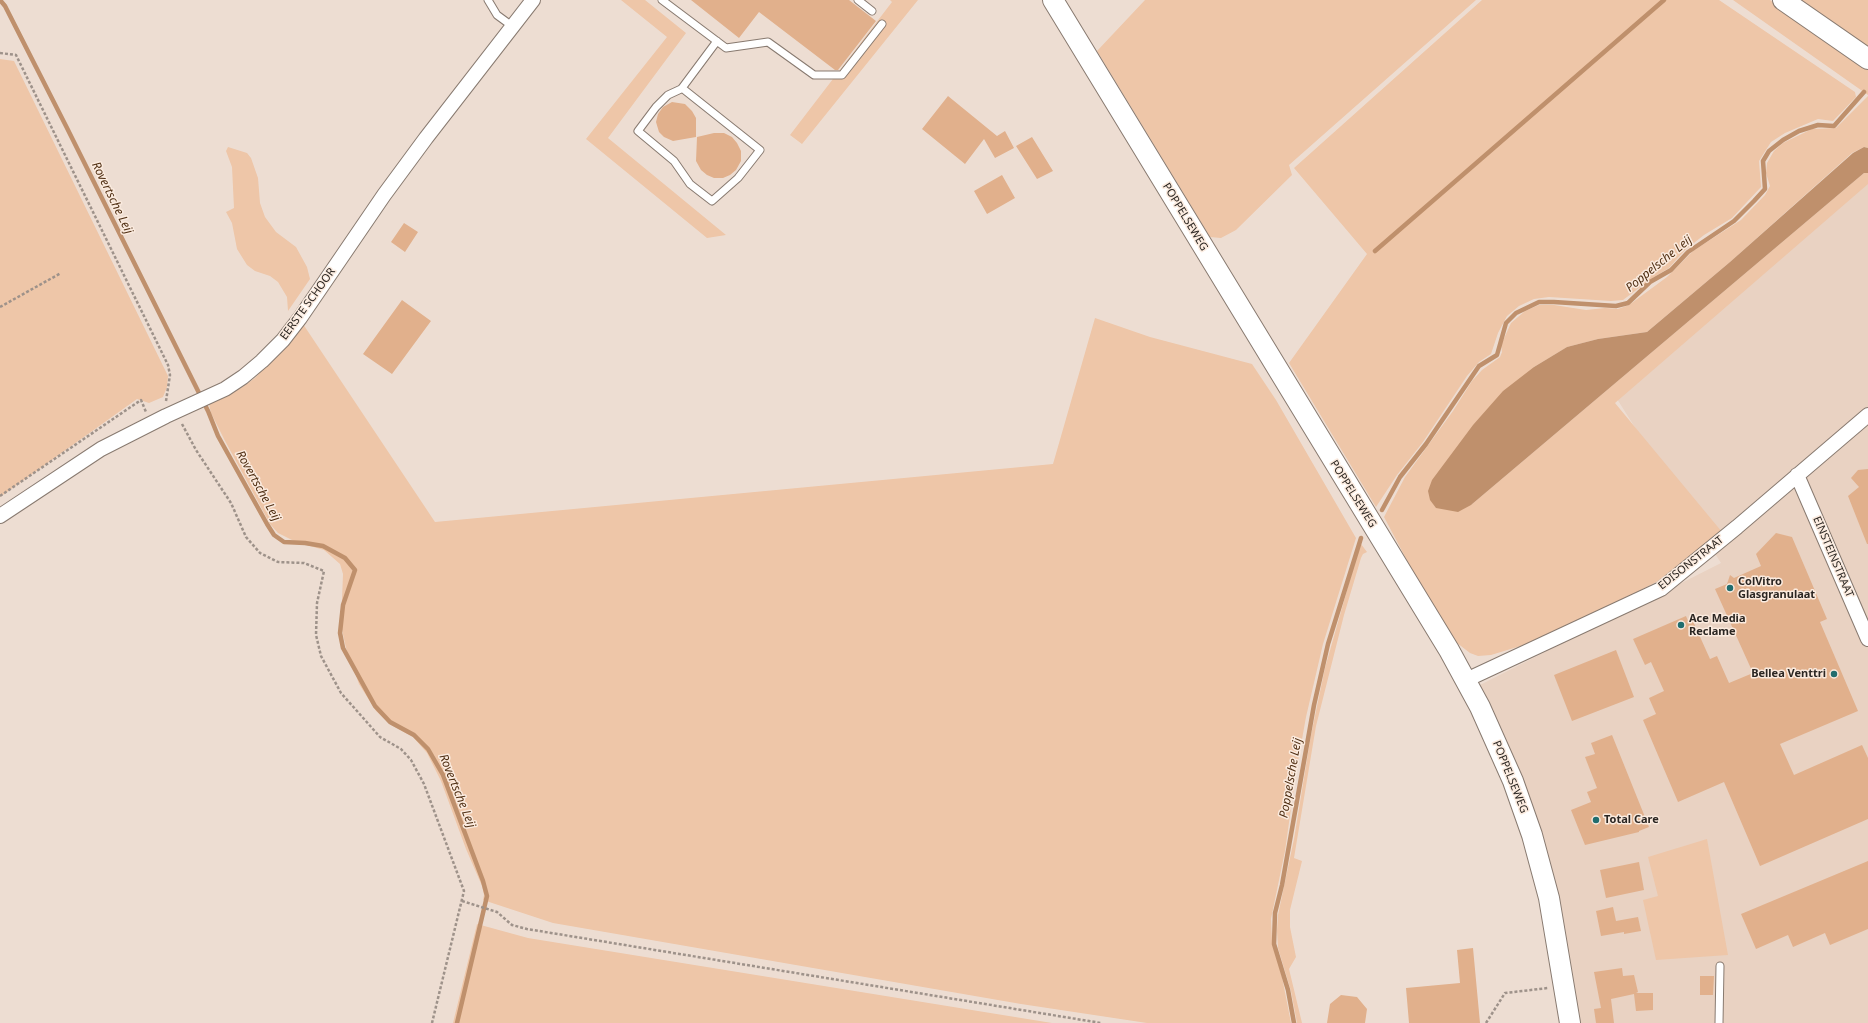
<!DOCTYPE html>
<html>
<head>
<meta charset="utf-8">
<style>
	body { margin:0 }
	canvas { display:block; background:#edddd2 }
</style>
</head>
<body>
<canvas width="1868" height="1023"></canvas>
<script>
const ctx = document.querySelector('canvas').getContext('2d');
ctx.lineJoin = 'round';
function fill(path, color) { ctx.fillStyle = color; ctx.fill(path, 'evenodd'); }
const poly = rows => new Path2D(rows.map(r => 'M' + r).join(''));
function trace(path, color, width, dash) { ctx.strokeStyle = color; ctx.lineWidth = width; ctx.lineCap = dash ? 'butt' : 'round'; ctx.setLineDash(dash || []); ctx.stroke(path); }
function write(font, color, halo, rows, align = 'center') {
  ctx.font = font + ' "Noto Sans",sans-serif'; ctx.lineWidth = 3; ctx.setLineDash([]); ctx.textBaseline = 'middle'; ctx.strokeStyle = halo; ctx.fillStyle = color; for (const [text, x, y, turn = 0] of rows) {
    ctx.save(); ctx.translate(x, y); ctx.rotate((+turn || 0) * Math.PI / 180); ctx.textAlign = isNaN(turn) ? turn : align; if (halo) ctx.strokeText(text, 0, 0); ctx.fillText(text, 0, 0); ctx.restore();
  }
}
fill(poly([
	[1868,180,1868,1023,1574,1023,1561,926,1476,687,1721,563,1617,399]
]), '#e9d2c2');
fill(poly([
	[621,0,645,0,686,33,608,138,726,235,707,238,586,139,667,37],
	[890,0,918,0,802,144,790,135,892,2],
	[1145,0,1476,0,1289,165,1292,175,1236,230,1221,238,1210,237,1097,51],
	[1482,0,1719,0,1855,92,1856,97,1833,121,1818,119,1785,133,1771,142,1759,161,1761,187,1732,218,1704,235,1685,250,1669,268,1651,279,1623,300,1611,301,1549,297,1534,299,1519,306,1507,316,1498,333,1491,354,1479,362,1467,376,1423,442,1397,475,1376,507,1289,363,1367,254,1294,168],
	[1733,0,1770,0,1868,69,1868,95],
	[1796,0,1868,0,1868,50],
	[0,59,14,61,168,376,167,387,163,397,149,403,137,399,0,497],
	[1868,96,1868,148,1864,147,1852,153,1730,262,1654,326,1647,332,1598,339,1567,347,1534,367,1471,505,1864,173,1868,173,1868,184,1615,403,1722,532,1658,581,1585,619,1527,644,1491,655,1478,656,1470,653,1457,643,1410,566,1384,517,1405,477,1453,411,1472,381,1482,370,1500,357,1502,352,1501,345,1511,323,1525,311,1539,305,1554,305,1586,310,1605,308,1618,309,1629,305,1667,277,1693,251,1741,220,1765,195,1770,186,1766,173,1767,163,1774,151,1783,143,1812,129,1836,128],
	[228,147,247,153,251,158,258,178,260,203,265,217,276,232,296,247,307,267,310,279,288,311,287,297,278,282,270,276,255,271,247,265,237,249,232,223,226,212,234,208,232,167,226,151],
	[1095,318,1150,337,1252,364,1276,400,1356,538,1323,644,1306,717,1296,773,1285,851,1271,919,1272,940,1282,977,1291,1023,1147,1023,1021,1004,553,923,483,900,484,895,482,886,466,849,441,781,427,753,413,737,391,725,376,711,359,684,346,648,341,625,343,574,340,564,324,550,296,542,278,533,270,524,224,439,211,413,209,404,241,388,255,378,303,324,435,522,1053,464],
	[1361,544,1367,552,1363,554,1361,558,1344,615,1316,726,1294,858,1302,861,1290,910,1290,927,1296,957,1289,969,1302,1023,1297,1023,1291,991,1278,948,1277,931,1278,915,1294,839,1311,735,1325,668,1359,548],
	[1707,839,1728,955,1656,960,1643,900,1658,896,1648,857],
	[477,924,528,938,1052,1023,453,1023]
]), '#eec6a8');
fill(poly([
	[1864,147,1868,148,1868,173,1864,173,1471,505,1458,512,1436,508,1430,500,1428,491,1432,480,1473,425,1503,391,1534,367,1567,347,1598,339,1647,332,1730,262,1853,153]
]), '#bf906c');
trace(poly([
	[0,0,5,6,67,128,208,411,218,436,267,524,274,535,284,542,305,543,323,546,345,558,355,570,343,605,340,633,343,648,375,706,390,722,414,735,428,749,443,775,483,881,487,896,457,1023],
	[1375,251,1664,0],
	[1382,510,1400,477,1426,444,1479,366,1497,355,1506,323,1516,313,1539,302,1554,302,1616,306,1628,303,1650,282,1671,270,1688,252,1734,221,1754,201,1765,189,1763,161,1769,151,1783,140,1799,131,1818,125,1834,126,1864,92],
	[1294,1023,1288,990,1274,944,1275,913,1282,885,1314,705,1328,644,1361,538]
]), '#bf906c', 4.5);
fill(poly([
	[691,0,849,0,876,21,838,70,835,70,759,12,739,38],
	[948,96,997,136,1005,131,1014,148,995,158,984,139,965,164,922,129],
	[672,102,685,104,692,111,696,118,696,137,673,141,664,137,659,132,656,122,658,114,663,107],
	[714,133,724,133,732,137,737,143,741,151,741,161,736,170,730,175,723,178,714,178,707,175,701,170,696,161,697,137],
	[1032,137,1053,171,1037,179,1016,146],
	[1002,175,1015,198,987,214,974,191],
	[404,223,418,232,405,252,391,242],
	[402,300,431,321,392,374,363,354],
	[1868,469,1868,544,1867,544,1848,496,1859,487,1851,478,1858,470],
	[1776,533,1792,537,1827,619,1820,622,1858,711,1780,744,1794,775,1862,745,1868,758,1868,819,1760,866,1724,782,1678,802,1643,720,1656,714,1649,698,1664,691,1651,662,1645,665,1633,639,1686,616,1688,621,1692,619,1710,659,1717,656,1729,683,1753,673,1715,589,1727,584,1730,575,1734,578,1761,566,1756,554],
	[1616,650,1634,697,1572,721,1554,675],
	[1612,735,1649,827,1639,831,1639,832,1585,845,1571,810,1591,802,1587,792,1597,788,1585,757,1595,754,1591,743],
	[1868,861,1868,929,1830,945,1825,933,1793,947,1788,935,1756,949,1741,914],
	[1639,862,1644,890,1606,898,1600,870],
	[1613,907,1616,921,1638,917,1641,931,1624,934,1624,932,1601,936,1596,911],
	[1473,948,1480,1023,1409,1023,1406,988,1460,983,1457,950],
	[1622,968,1623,976,1634,975,1638,992,1636,993,1653,993,1653,1010,1636,1011,1634,994,1611,999,1614,1023,1596,1023,1594,1009,1601,1008,1594,972],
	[1700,976,1714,976,1713,995,1700,995],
	[1341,995,1357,997,1367,1009,1365,1023,1327,1023,1330,1004]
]), '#e1b08c');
const lane = poly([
	[488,0,497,15,512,26],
	[662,0,726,48,768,42,814,75,842,75,882,24],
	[858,0,872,11],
	[682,88,760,150,738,178,712,201,690,184,674,161,638,131,656,107,668,95,681,89,682,88,717,41],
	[1719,1023,1720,966]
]);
const street = poly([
	[1797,475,1868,639],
	[0,516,101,449,166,416,225,389,243,377,262,361,283,340,300,318,384,195,426,138,533,0],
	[1466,680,1661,589,1737,527,1868,415]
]);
const secondary = poly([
	[1053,0,1449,650,1480,707,1513,781,1532,835,1549,898,1570,1023],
	[1783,0,1868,59]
]);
trace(lane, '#887a70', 9);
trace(street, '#887a70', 16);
trace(secondary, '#887a70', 22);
trace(poly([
	[0,53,16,55,168,365,170,375,166,401],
	[0,307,61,273],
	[182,424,196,450,231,503,246,537,260,553,278,562,304,563,324,571,317,603,316,635,321,656,341,693,380,737,401,749,411,760,424,784,464,891,432,1023],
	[0,496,141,400,146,412],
	[462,901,497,912,512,925,527,929,1101,1023],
	[1486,1023,1505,993,1548,988]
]), '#9e928a', 2.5, [3, 2]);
trace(lane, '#fff', 7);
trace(street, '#fff', 14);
trace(secondary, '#fff', 20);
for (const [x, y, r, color] of [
	[1730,588,4,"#216d6e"],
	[1681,625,4,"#216d6e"],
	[1834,674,4,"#216d6e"],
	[1596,820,4,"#216d6e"]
]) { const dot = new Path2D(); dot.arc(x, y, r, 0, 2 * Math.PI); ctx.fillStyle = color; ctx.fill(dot); trace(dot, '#fbebdf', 1.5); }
write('11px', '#2b2622', '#fbebdf', [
	["POPPELSEWEG",1185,217,59],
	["EERSTE SCHOOR",308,304,-54],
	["POPPELSEWEG",1353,494,58],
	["EINSTEINSTRAAT",1833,557,67],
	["EDISONSTRAAT",1691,563,-38],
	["POPPELSEWEG",1510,777,68]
]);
write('bold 11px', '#2b2622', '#fbebdf', [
	["ColVitro",1738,582],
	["Glasgranulaat",1738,595],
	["Ace Media",1689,619],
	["Reclame",1689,632],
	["Bellea Venttri",1826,674,"right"],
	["Total Care",1604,820]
], 'left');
write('italic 12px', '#4f2e12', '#fbebdf', [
	["Rovertsche Leij",112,198,64],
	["Poppelsche Leij",1659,264,-39],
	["Rovertsche Leij",258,486,61],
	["Poppelsche Leij",1291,778,-80],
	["Rovertsche Leij",457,791,68]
]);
</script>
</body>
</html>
